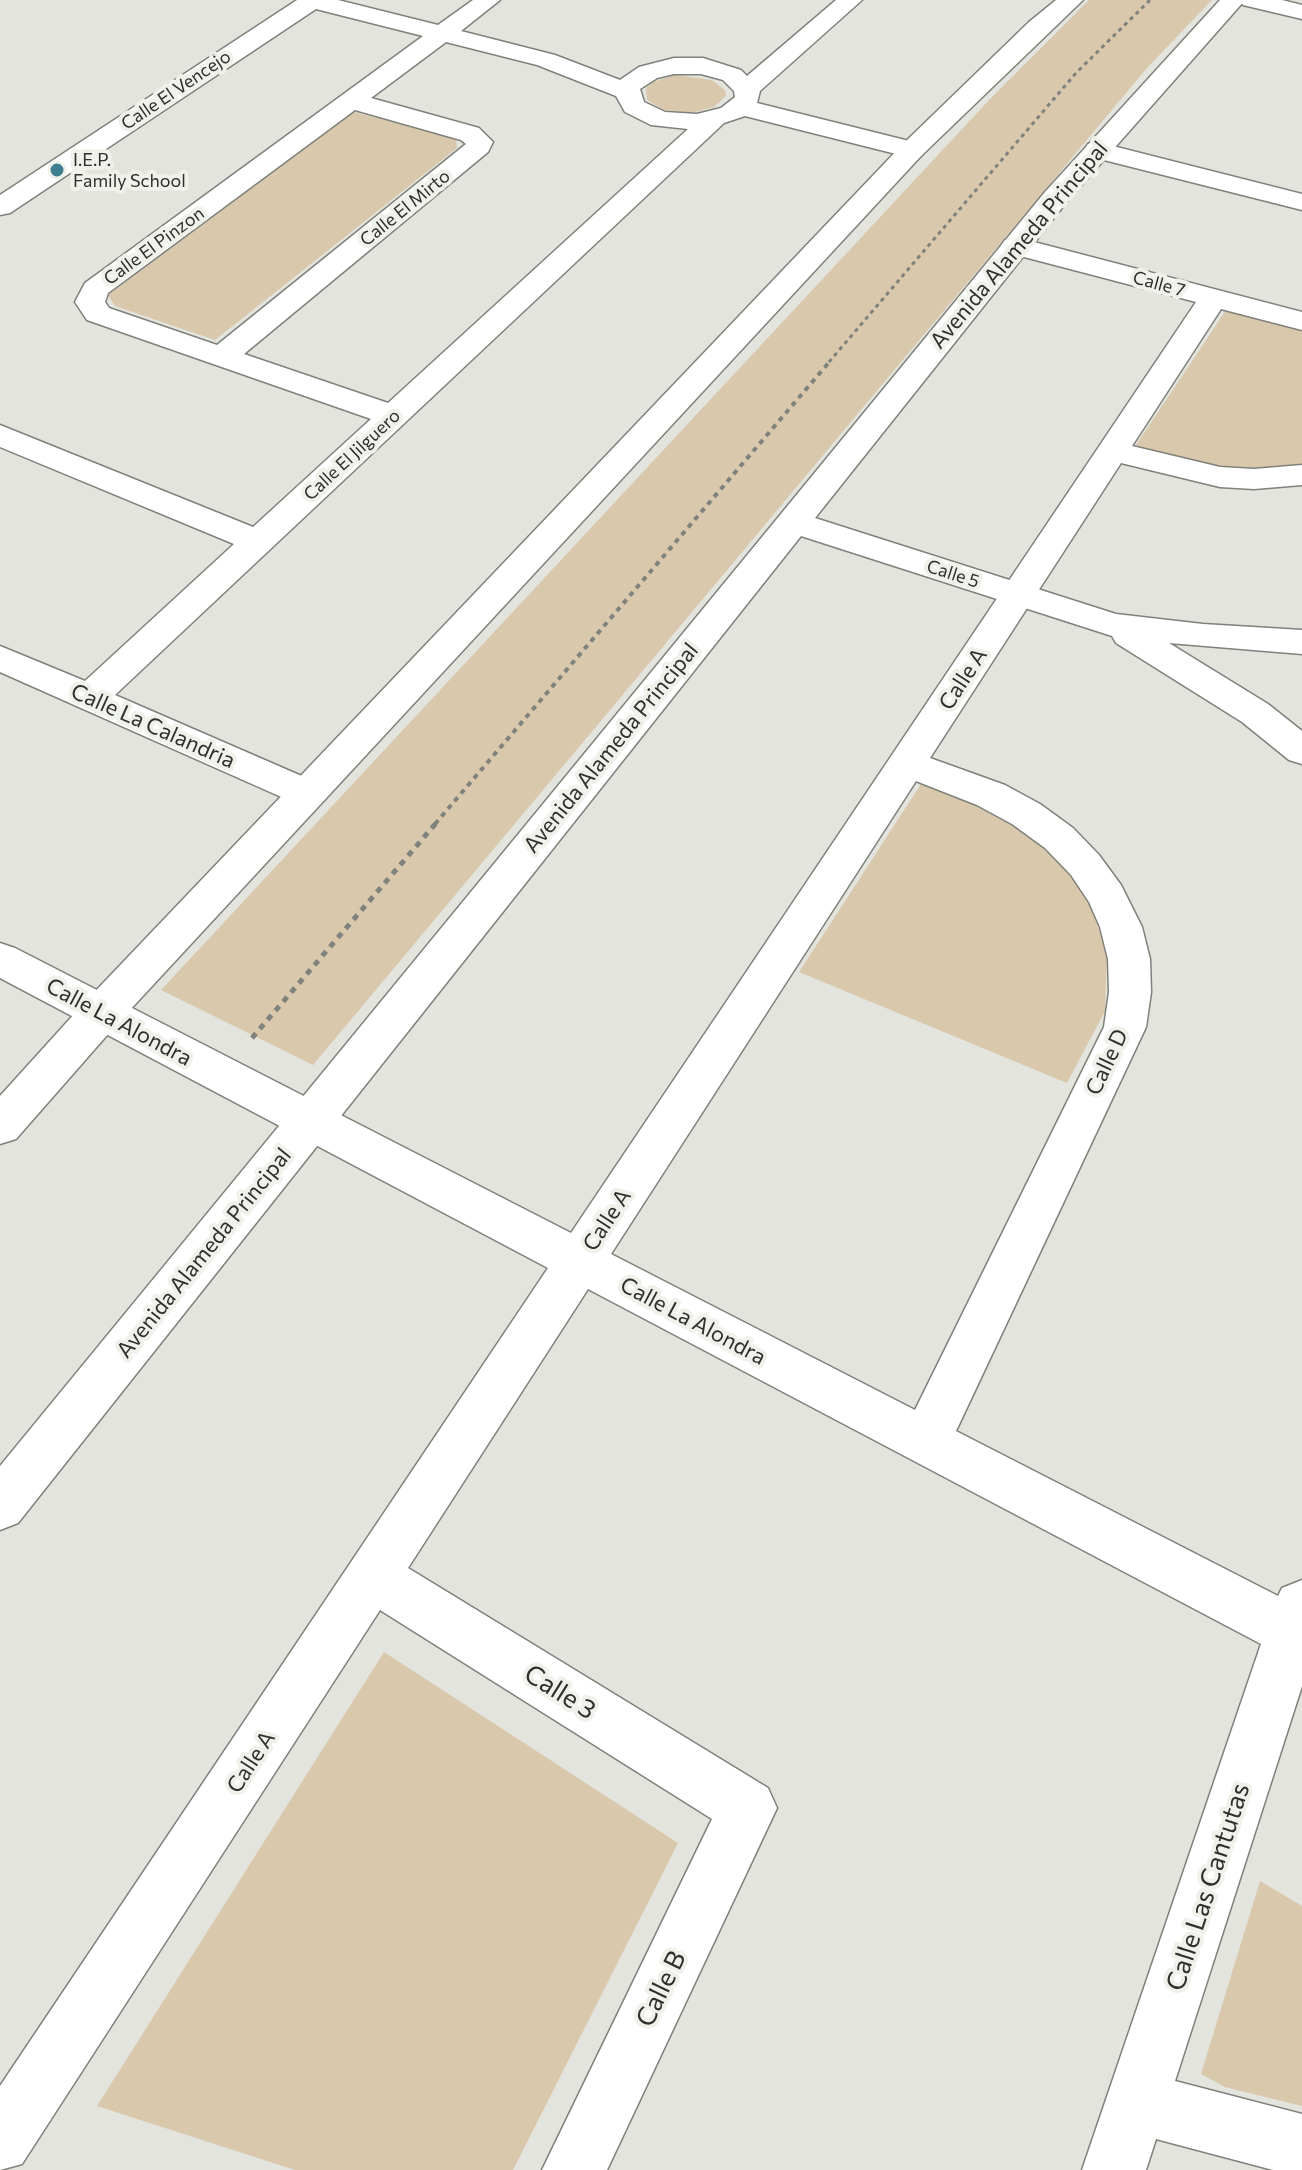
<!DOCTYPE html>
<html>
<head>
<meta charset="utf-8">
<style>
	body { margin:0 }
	canvas { display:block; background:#e2e4dd }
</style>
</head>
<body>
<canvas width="1302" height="2170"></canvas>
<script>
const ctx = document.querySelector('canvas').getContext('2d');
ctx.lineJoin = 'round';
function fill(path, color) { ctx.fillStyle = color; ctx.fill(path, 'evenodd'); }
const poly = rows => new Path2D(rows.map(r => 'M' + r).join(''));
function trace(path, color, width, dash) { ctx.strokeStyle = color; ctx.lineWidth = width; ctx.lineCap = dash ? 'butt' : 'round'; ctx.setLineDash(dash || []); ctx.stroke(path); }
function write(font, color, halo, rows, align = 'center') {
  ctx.font = font + ' Commissioner,sans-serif'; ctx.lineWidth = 8; ctx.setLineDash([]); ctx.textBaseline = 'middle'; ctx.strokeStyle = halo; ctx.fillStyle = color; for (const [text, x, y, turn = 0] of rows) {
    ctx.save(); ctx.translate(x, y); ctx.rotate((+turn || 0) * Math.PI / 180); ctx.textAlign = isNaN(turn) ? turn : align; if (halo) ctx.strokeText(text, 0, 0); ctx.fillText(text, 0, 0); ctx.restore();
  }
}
fill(poly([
	[1089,0,1212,0,1147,68,313,1065,161,990,990,99],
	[675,75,712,80,725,90,726,96,714,107,691,113,664,110,647,100,646,88,653,82],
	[353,112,456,138,457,148,215,340,115,306,108,295],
	[1226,310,1302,330,1302,464,1290,467,1235,468,1179,460,1136,445],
	[923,781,989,806,1035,840,1084,889,1107,951,1105,1011,1067,1083,799,972],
	[384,1652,678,1843,513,2170,295,2170,97,2106],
	[1260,1881,1302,1906,1302,2106,1225,2087,1201,2074]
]), '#d9c8ac');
const minor = poly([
	[297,0,338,0,438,25,473,0,500,0,461,31,555,55,620,80,639,67,674,58,703,58,741,70,747,76,836,0,862,0,760,91,757,103,921,144,925,150,921,156,912,158,745,116,724,123,115,695,320,784,325,794,320,804,306,808,0,672,0,646,85,681,234,544,0,447,0,425,253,527,371,419,87,320,75,302,85,283,423,36,316,9,10,213,0,215,0,195,297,0],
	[446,42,537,65,616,96,625,112,651,125,688,129,388,403,244,354,488,152,493,142,479,128,371,98,446,42],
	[674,74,701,74,723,80,734,91,735,97,721,108,697,114,665,112,644,102,640,89,657,78,674,74],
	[355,110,461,140,466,144,217,345,109,308,105,302,108,293,355,110],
	[1239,0,1282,0,1302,5,1302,19,1243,5,1239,0],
	[1097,142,1302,194,1302,210,1088,156,1084,150,1088,144,1097,142],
	[1015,237,1302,312,1302,330,1221,309,1132,446,1220,467,1254,469,1302,465,1302,485,1254,489,1220,487,1121,463,930,758,1005,785,1040,804,1073,828,1099,855,1121,885,1142,927,1150,959,1151,992,1146,1027,956,1431,1278,1596,1282,1588,1302,1580,1302,1686,1175,2081,1302,2114,1302,2170,1273,2170,1156,2139,1146,2170,1082,2170,1261,1644,588,1289,408,1568,768,1788,777,1808,607,2170,542,2170,712,1819,380,1610,22,2164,0,2170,0,2086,548,1268,0,978,0,943,15,948,571,1233,1196,302,1005,252,1001,246,1005,240,1015,237],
	[916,781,977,805,1012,824,1045,848,1071,875,1089,902,1100,927,1108,959,1109,992,1104,1027,915,1410,611,1254,916,781]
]);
const tertiary = poly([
	[1056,0,1083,0,921,156,116,1025,16,1139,0,1144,0,1096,86,1001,903,144,1029,22,1056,0],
	[1220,0,1245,0,1065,204,815,518,1116,614,1203,624,1302,630,1302,654,1169,643,1268,704,1302,731,1302,764,1289,760,1242,722,1116,643,1112,636,801,536,18,1523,0,1530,0,1466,1045,192,1220,0]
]);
trace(minor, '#7f817b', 3);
trace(tertiary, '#7f817b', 3);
trace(poly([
	[829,362,1076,73,1150,0]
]), '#80827d', 3, [4, 4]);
trace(poly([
	[435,824,831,360]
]), '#80827d', 4, [5, 5]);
trace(poly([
	[252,1038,437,822]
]), '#80827d', 5, [6, 6]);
fill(minor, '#fff');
fill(tertiary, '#fff');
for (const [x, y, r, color] of [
	[57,170,8,"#3e7e91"]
]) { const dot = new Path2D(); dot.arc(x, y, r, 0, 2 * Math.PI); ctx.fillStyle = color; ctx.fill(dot); trace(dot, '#eff1eb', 3); }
write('18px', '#2f302d', '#eff1eb', [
	["Calle El Vencejo",176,90,-34],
	["Calle El Mirto",405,208,-39],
	["Calle El Pinzon",154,246,-36],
	["Calle 7",1159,284,15],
	["Calle El Jilguero",352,455,-43],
	["Calle 5",953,574,18]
]);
write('18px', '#2f302d', '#eff1eb', [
	["I.E.P.",73,160],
	["Family School",73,181]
], 'left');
write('22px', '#2f302d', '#eff1eb', [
	["Avenida Alameda Principal",1019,245,-50],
	["Calle A",963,679,-57],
	["Calle La Calandria",153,726,24],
	["Avenida Alameda Principal",611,748,-51],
	["Calle La Alondra",119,1022,28],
	["Calle D",1107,1062,-65],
	["Calle A",607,1220,-57],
	["Avenida Alameda Principal",204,1253,-51],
	["Calle La Alondra",693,1321,28],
	["Calle A",251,1762,-57]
]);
write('26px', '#2f302d', '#eff1eb', [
	["Calle 3",560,1692,32],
	["Calle Las Cantutas",1208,1887,-72],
	["Calle B",661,1989,-64]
]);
</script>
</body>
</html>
